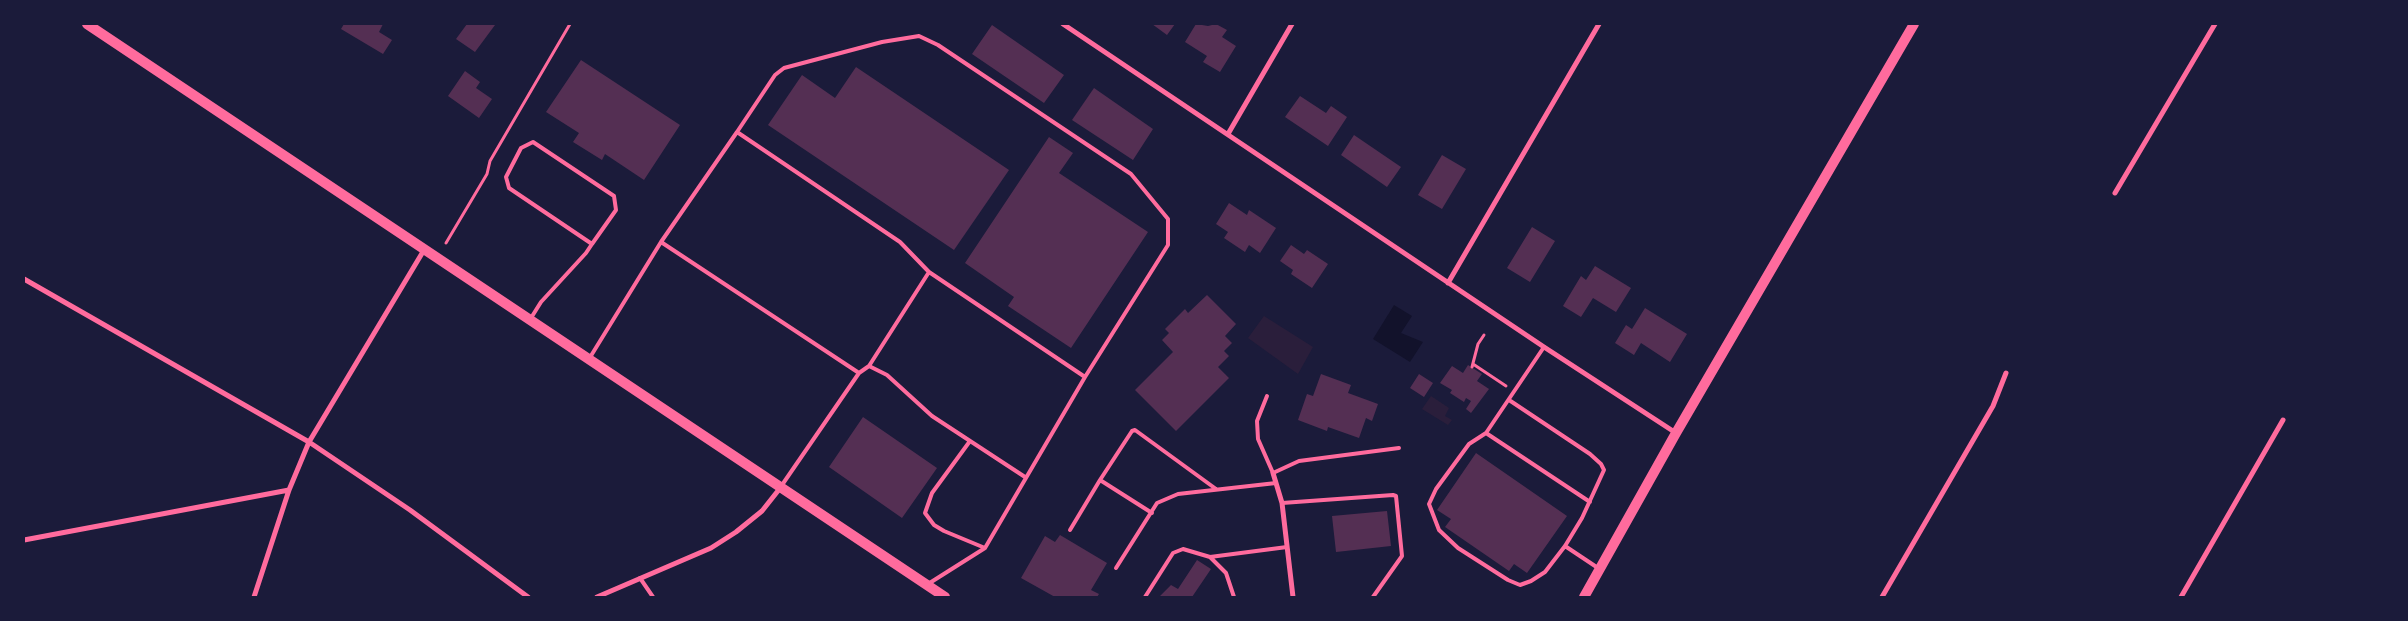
<!DOCTYPE html>
<html>
<head>
<meta charset="utf-8">
<style>
	body { margin:0 }
	#map { position:relative; width:2408px; height:621px; overflow:hidden; background:#1b1b3a; font-family:"PT Sans",sans-serif }
	canvas { display:block }
	.frame { position:absolute; inset:0; border:25px solid #1b1b3a; pointer-events:none }
</style>
</head>
<body>
<div id="map">
<canvas width="2408" height="621"></canvas>
<div class="frame"></div>
</div>
<script>
const ctx = document.querySelector('canvas').getContext('2d');
ctx.lineJoin = 'round';
function fill(path, color) { ctx.fillStyle = color; ctx.fill(path, 'evenodd'); }
const poly = rows => new Path2D(rows.map(r => 'M' + r).join(''));
function trace(path, color, width, dash) { ctx.strokeStyle = color; ctx.lineWidth = width; ctx.lineCap = dash ? 'butt' : 'round'; ctx.setLineDash(dash || []); ctx.stroke(path); }
fill(poly([
	[1264,316,1313,347,1298,374,1248,338],
	[1431,396,1449,408,1445,416,1452,420,1448,425,1422,409]
]), '#2a1e3b');
fill(poly([
	[1394,305,1412,316,1401,333,1423,342,1410,362,1373,339]
]), '#12122b');
fill(poly([
	[344,24,383,24,379,32,392,40,383,54,341,29],
	[467,24,495,25,475,52,456,39],
	[1152,24,1175,24,1167,35],
	[1196,24,1208,26,1216,24,1227,30,1222,37,1236,46,1220,72,1203,62,1207,56,1185,42],
	[992,25,1064,75,1044,103,972,54],
	[581,60,680,125,644,180,605,154,602,160,573,142,579,133,546,112],
	[856,67,1009,170,954,250,768,125,802,75,835,98],
	[465,71,480,82,476,88,492,99,479,118,448,96],
	[1094,88,1153,129,1133,160,1072,120],
	[1300,96,1326,113,1331,106,1347,117,1328,146,1285,117],
	[1354,135,1401,167,1387,187,1341,155],
	[1049,137,1073,153,1059,173,1148,232,1071,348,1008,306,1014,297,965,263],
	[1442,155,1466,169,1442,209,1418,195],
	[1229,203,1247,215,1249,210,1276,228,1260,253,1249,245,1245,252,1224,238,1228,232,1216,224],
	[1532,227,1555,241,1530,282,1507,268],
	[1291,245,1304,254,1307,250,1328,264,1312,288,1291,274,1293,270,1280,261],
	[1595,266,1631,288,1616,312,1593,298,1581,317,1563,306,1581,276,1586,280],
	[1207,295,1236,324,1225,336,1232,343,1224,351,1229,356,1218,367,1229,378,1176,431,1135,390,1173,352,1162,340,1169,333,1165,329,1185,309,1188,313],
	[1645,308,1687,334,1670,362,1641,343,1634,355,1615,343,1626,325,1632,329],
	[1468,365,1482,374,1477,381,1489,389,1471,413,1466,409,1471,401,1466,398,1464,402,1450,393,1452,390,1440,383,1452,366,1463,373],
	[1321,374,1351,385,1348,393,1378,404,1372,421,1366,418,1359,438,1328,427,1327,431,1298,420,1307,394,1313,396],
	[1419,374,1433,383,1424,397,1410,388],
	[863,417,937,468,902,518,829,467],
	[1476,453,1567,516,1527,573,1514,564,1509,571,1445,527,1451,519,1437,510],
	[1387,511,1391,546,1336,552,1332,516],
	[1060,535,1107,563,1091,590,1099,594,1097,597,1055,597,1021,578,1045,536,1055,542],
	[1197,560,1211,569,1192,597,1159,597,1171,585,1178,589]
]), '#542f53');
trace(poly([
	[446,243,487,174,490,161,570,24],
	[1473,364,1506,386],
	[1472,367,1478,344,1484,335]
]), '#ff6b9d', 3);
trace(poly([
	[737,132,775,75,784,68,882,42,919,36,938,45,1131,174,1168,219,1168,245,1085,377],
	[661,242,737,132,900,242,929,272],
	[531,318,541,302,586,253,592,244,616,210,614,196,533,142,521,148,506,177,509,188,592,244],
	[589,359,661,242,859,373],
	[869,366,887,375,932,416,1025,477],
	[1267,396,1257,421,1258,439,1273,473,1299,461,1399,448],
	[1509,400,1590,454,1601,464,1604,470,1582,518,1565,546,1545,572,1531,581,1520,585,1508,580,1458,548,1439,530,1429,504,1436,489,1469,444,1486,433,1544,347],
	[1486,433,1590,502],
	[970,441,932,493,925,513,934,525,944,531,985,548],
	[1100,480,1132,431,1135,430,1216,489],
	[782,485,859,373,869,366,929,272,1085,377,985,548,928,584],
	[1282,503,1393,495,1396,496,1402,556,1373,597],
	[1070,530,1100,480,1152,513],
	[1565,546,1598,568],
	[1210,557,1287,547],
	[1116,568,1157,503,1178,494,1276,483],
	[640,578,653,597],
	[1145,597,1173,553,1183,549,1210,557,1226,573,1234,597]
]), '#ff6b9d', 4);
trace(poly([
	[1063,24,1544,347,1676,433],
	[1228,134,1292,24],
	[2115,193,2215,24],
	[24,279,309,442,410,510,528,597],
	[1448,283,1599,24],
	[1273,473,1282,503,1293,597],
	[24,540,289,490],
	[254,597,289,490,309,442,424,250],
	[597,597,711,548,736,532,762,511,781,487],
	[1882,597,1993,406,2006,373],
	[2181,597,2283,420]
]), '#ff6b9d', 5);
trace(poly([
	[87,24,945,597],
	[1584,597,1676,433,1914,24]
]), '#ff6b9d', 10);
</script>
</body>
</html>
